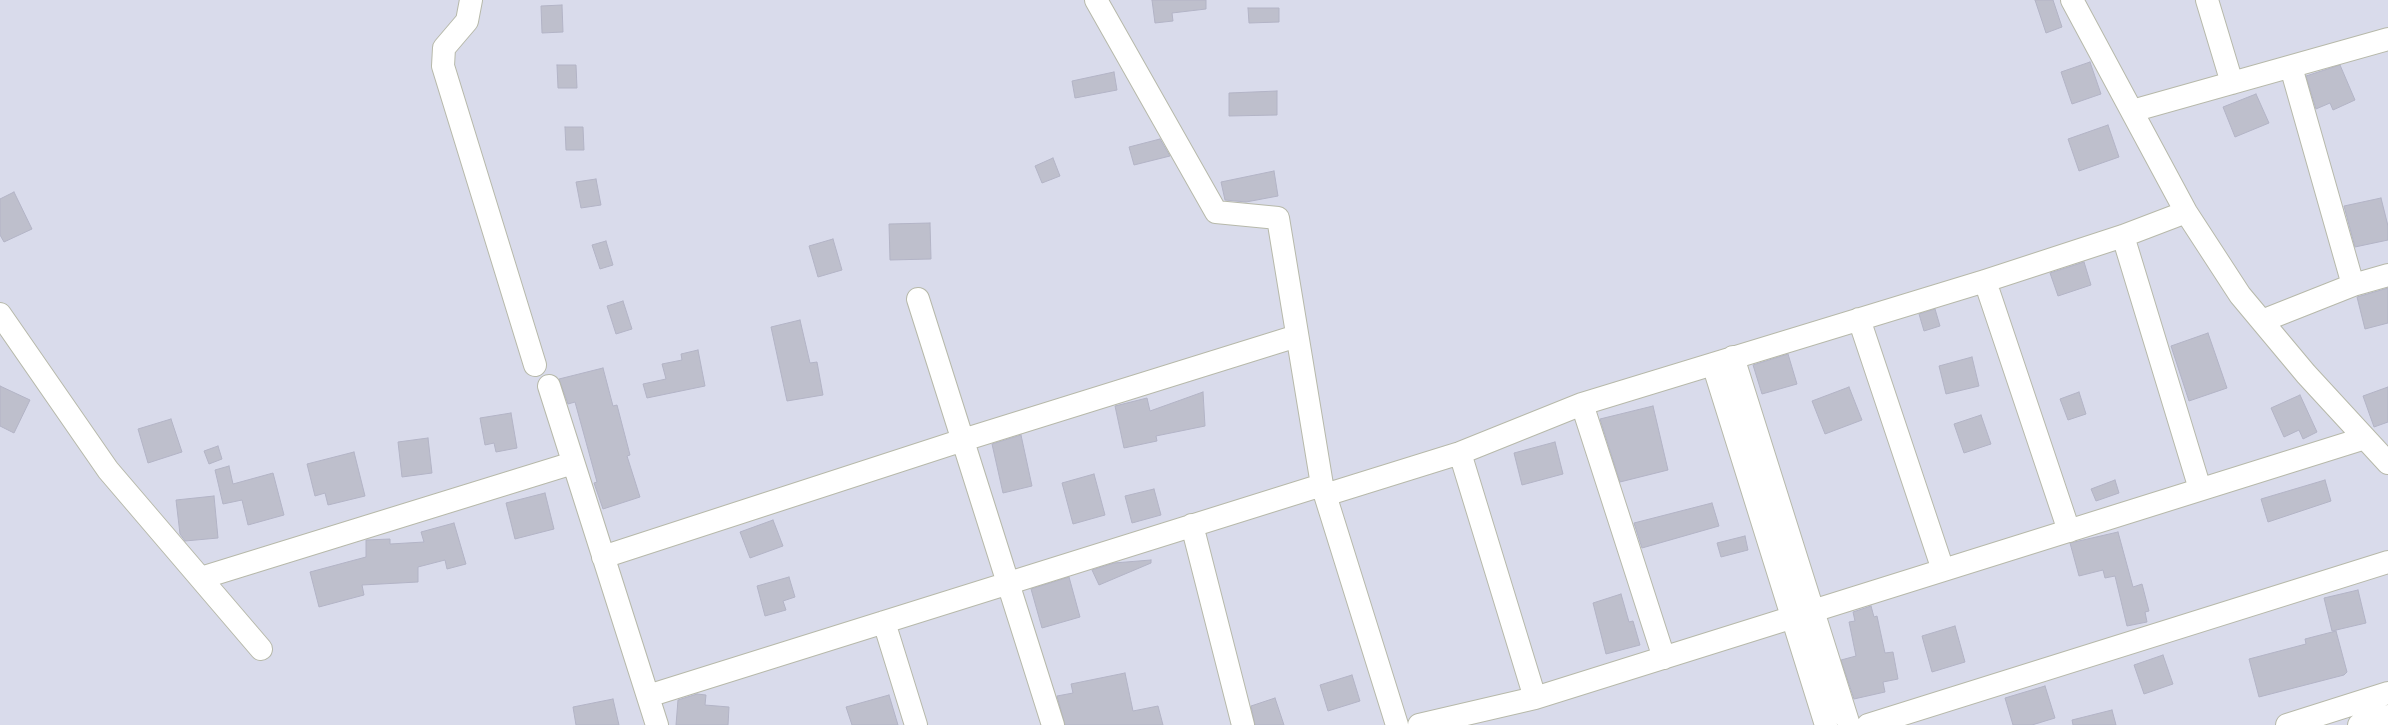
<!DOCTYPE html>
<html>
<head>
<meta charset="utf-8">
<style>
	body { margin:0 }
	canvas { display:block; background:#d9dbeb }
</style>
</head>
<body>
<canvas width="2388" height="725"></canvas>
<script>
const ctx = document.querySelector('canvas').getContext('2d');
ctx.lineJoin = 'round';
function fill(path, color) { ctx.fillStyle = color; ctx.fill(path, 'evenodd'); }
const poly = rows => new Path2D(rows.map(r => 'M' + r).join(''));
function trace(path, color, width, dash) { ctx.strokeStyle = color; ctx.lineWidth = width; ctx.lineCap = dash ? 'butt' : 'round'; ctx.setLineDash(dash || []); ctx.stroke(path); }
const building = poly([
	[1152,0,1206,0,1206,9,1172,13,1173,21,1155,23,1152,0],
	[2035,0,2053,0,2062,27,2046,33,2035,0],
	[562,5,563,32,542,33,541,6,562,5],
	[1248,8,1279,8,1279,22,1249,23,1248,8],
	[2090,62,2101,94,2072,104,2061,72,2090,62],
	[557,65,576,65,577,88,558,88,557,65],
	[2340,65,2355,100,2333,110,2330,103,2316,109,2306,76,2340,65],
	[1114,72,1117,90,1075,98,1072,81,1114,72],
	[1277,91,1277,115,1229,116,1229,93,1277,91],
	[2256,94,2269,123,2235,137,2223,107,2256,94],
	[2108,125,2119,157,2079,171,2068,139,2108,125],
	[565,127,583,127,584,150,566,150,565,127],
	[1160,139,1170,156,1134,165,1129,147,1160,139],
	[1053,158,1060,176,1042,183,1035,166,1053,158],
	[1274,171,1278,196,1246,202,1225,200,1221,182,1274,171],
	[596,179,601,205,581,208,576,182,596,179],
	[14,192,32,229,4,242,0,235,0,199,14,192],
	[2381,198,2388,226,2388,240,2355,247,2344,206,2381,198],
	[930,223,931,259,890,260,889,224,930,223],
	[833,239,842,270,818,277,809,246,833,239],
	[606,241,613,265,600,269,592,245,606,241],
	[2084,262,2091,285,2058,296,2050,273,2084,262],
	[2388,288,2388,323,2365,329,2357,297,2388,288],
	[623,301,632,329,616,334,607,306,623,301],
	[1935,309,1940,326,1924,331,1919,314,1935,309],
	[800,320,810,363,817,362,823,395,787,401,771,327,800,320],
	[2208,333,2227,388,2189,401,2171,346,2208,333],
	[698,350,705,386,647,398,643,384,666,379,662,364,682,360,681,354,698,350],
	[1788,354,1797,384,1762,394,1753,365,1788,354],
	[1972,357,1979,386,1946,394,1939,366,1972,357],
	[603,368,613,406,617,405,630,455,627,456,640,497,603,509,594,483,597,482,575,402,568,404,559,379,603,368],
	[0,386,30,400,14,433,0,426,0,386],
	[1849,387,1862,420,1825,434,1812,401,1849,387],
	[2388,387,2388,422,2374,427,2363,396,2388,387],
	[1203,392,1205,426,1156,436,1157,441,1124,448,1115,406,1147,398,1150,411,1203,392],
	[2079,392,2086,414,2068,420,2060,399,2079,392],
	[2300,395,2317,432,2303,439,2299,430,2284,437,2271,408,2300,395],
	[1653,406,1668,470,1620,482,1600,419,1653,406],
	[511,413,517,448,496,452,494,443,485,445,480,418,511,413],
	[1981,415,1991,444,1964,453,1954,424,1981,415],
	[171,419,182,452,148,463,138,429,171,419],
	[1021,435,1032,486,1003,493,992,444,1021,435],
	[428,438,432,473,402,477,398,442,428,438],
	[1555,442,1563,474,1522,485,1514,453,1555,442],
	[218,446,222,459,209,464,204,451,218,446],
	[354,452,365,496,328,505,325,493,315,496,307,464,354,452],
	[229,466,233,484,273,473,284,515,248,525,242,500,223,504,215,470,229,466],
	[1094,474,1105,515,1073,524,1062,483,1094,474],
	[2115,480,2119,493,2096,501,2091,489,2115,480],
	[2325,480,2331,501,2268,522,2261,499,2325,480],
	[1154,489,1161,515,1132,523,1125,496,1154,489],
	[545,493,554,529,515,539,506,503,545,493],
	[214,496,218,538,185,541,180,534,176,500,214,496],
	[1712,503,1719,526,1642,548,1634,523,1712,503],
	[773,520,783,546,750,558,740,532,773,520],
	[454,523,466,564,447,569,445,560,418,567,418,582,362,585,364,595,319,607,310,572,366,557,366,540,390,539,390,544,424,542,421,532,454,523],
	[2118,532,2133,587,2142,584,2149,611,2145,612,2147,622,2127,626,2115,576,2105,578,2103,570,2079,576,2070,543,2118,532],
	[1745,536,1748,550,1721,557,1717,543,1745,536],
	[1151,560,1151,563,1099,585,1092,570,1114,563,1151,560],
	[789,577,795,597,783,601,786,610,765,616,757,586,789,577],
	[1069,577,1080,617,1042,628,1031,589,1069,577],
	[2358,590,2366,623,2332,631,2324,598,2358,590],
	[1621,594,1629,622,1633,621,1640,645,1606,654,1593,603,1621,594],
	[1871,606,1874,617,1877,616,1885,653,1893,652,1898,679,1883,682,1885,692,1854,699,1841,660,1856,656,1849,622,1855,621,1853,612,1871,606],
	[1955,626,1965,662,1932,672,1922,636,1955,626],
	[2336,631,2347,672,2344,675,2259,697,2249,659,2306,644,2305,639,2336,631],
	[2163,655,2173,684,2144,694,2134,665,2163,655],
	[1125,673,1133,711,1158,706,1163,725,1065,725,1057,696,1073,693,1071,684,1125,673],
	[1352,675,1360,701,1328,711,1320,685,1352,675],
	[2045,686,2055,718,2032,725,2013,725,2005,698,2045,686],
	[697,694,706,695,705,705,729,707,728,725,676,725,678,700,697,694],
	[889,695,898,725,852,725,846,707,889,695],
	[1275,698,1284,725,1255,725,1251,706,1275,698],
	[613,699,619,725,576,725,573,707,613,699],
	[2112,710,2116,725,2073,725,2072,720,2112,710]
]);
fill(building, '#bebfcc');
trace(building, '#b3b4c6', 1);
const minor = poly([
	[471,0,467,21,444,48,443,66,535,365],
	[1096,0,1216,212,1278,218,1322,485,1397,725],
	[2072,0,2186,212,2240,295,2306,374,2388,463],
	[2207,0,2232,83],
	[2291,67,2353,285],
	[2132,111,2388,39],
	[2123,236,2200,489],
	[1985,281,2069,531],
	[918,299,1053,725],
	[0,314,108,470,261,649],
	[1859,319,1943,570],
	[2262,321,2353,285,2388,275],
	[1733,357,1849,725],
	[1713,364,1826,725],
	[549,386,657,725],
	[1582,404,1664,658],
	[1460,453,1535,698],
	[1325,495,1460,453,1582,404,1985,281,2123,236,2186,212],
	[1192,525,1243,725],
	[603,557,963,440,1297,336],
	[201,578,573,463],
	[884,622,916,725],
	[648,696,1322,485],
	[1419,725,1535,698,2365,438],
	[1868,725,2388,562],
	[2287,725,2388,693],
	[2359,725,2388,716]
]);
trace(minor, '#b7b9aa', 24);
trace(minor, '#fff', 22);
</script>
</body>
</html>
